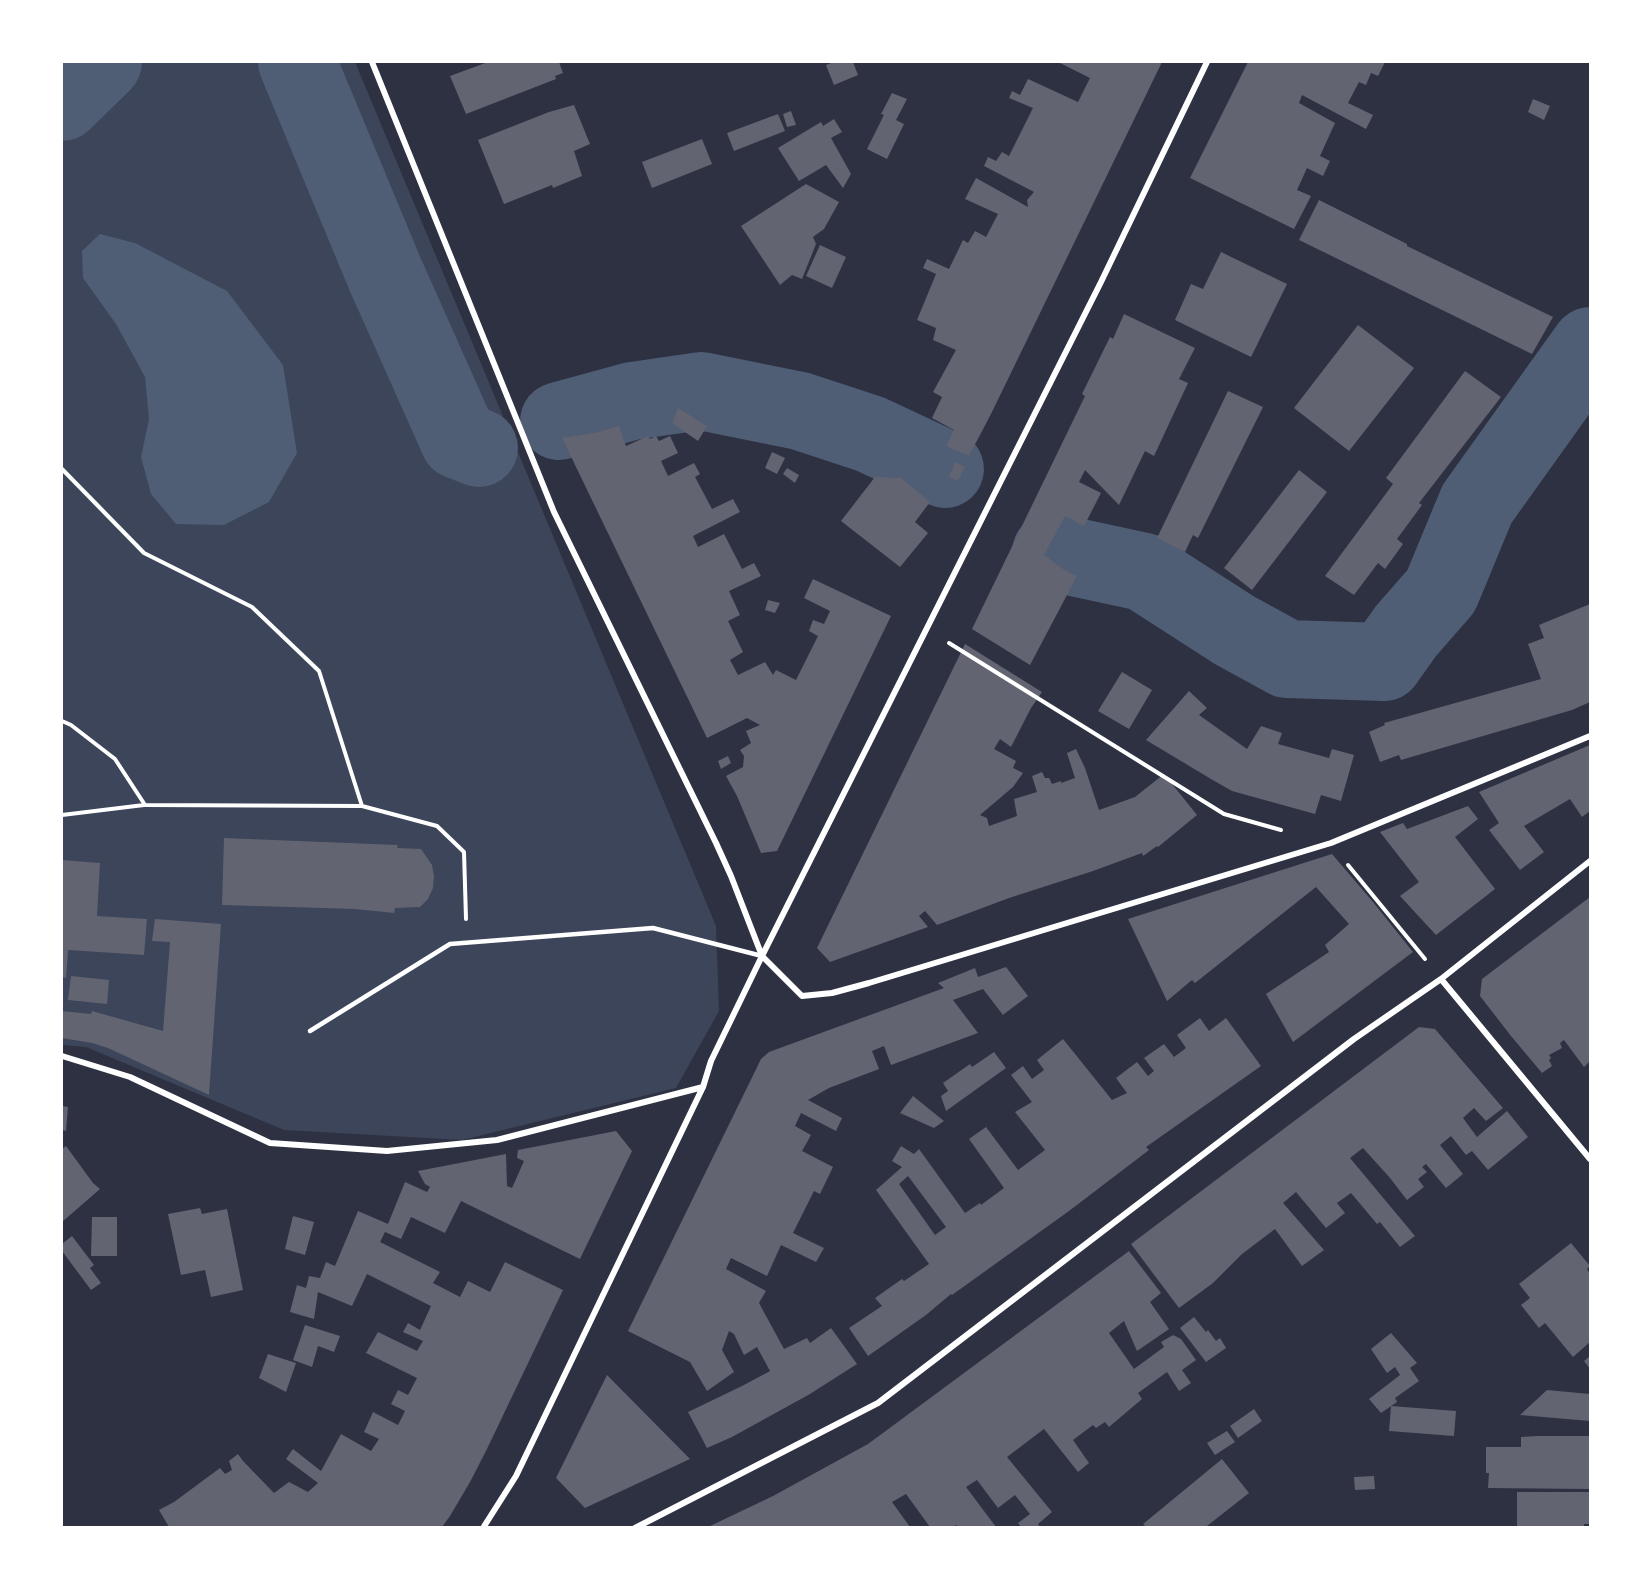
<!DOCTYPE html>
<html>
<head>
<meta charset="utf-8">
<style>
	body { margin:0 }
	#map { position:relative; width:1652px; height:1589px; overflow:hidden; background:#2d3142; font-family:Rubik,sans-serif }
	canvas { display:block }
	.frame { position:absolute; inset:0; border:63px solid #fff; pointer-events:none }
</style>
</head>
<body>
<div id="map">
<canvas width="1652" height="1589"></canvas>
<div class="frame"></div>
</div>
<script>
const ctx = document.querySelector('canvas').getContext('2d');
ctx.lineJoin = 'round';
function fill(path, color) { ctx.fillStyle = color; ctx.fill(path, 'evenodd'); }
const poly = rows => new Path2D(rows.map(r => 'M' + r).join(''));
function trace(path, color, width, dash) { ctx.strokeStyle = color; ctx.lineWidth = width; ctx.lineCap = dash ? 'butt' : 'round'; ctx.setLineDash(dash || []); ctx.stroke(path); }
fill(poly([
	[62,62,355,62,716,926,719,1011,676,1088,462,1140,284,1130,86,1047,62,1045]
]), '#3c4559');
fill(poly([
	[100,234,135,243,227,291,283,365,297,453,269,502,224,525,176,524,151,494,141,457,149,419,145,377,116,324,83,278,82,251]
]), '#4f5d75');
trace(poly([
	[297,62,385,274,459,440,479,448],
	[62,102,103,62],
	[559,421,632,401,701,391,800,411,870,434,945,469],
	[1051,552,1144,572,1234,630,1287,659,1384,662,1406,631,1441,591,1477,504,1590,346]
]), '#4f5d75', 78);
fill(poly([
	[488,62,559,62,563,73,555,76,556,79,466,114,450,76],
	[834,62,853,62,858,75,834,85,826,65],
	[1058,62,1162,62,991,414,969,456,946,446,954,430,932,418,942,397,933,392,956,350,933,340,936,328,917,320,936,274,923,268,927,259,949,269,963,240,968,243,975,231,986,237,998,214,965,199,976,178,1028,207,1027,200,1034,192,984,166,988,157,996,161,1002,152,1009,156,1033,108,1009,98,1012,91,1020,95,1028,79,1078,102,1090,78],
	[1248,62,1385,62,1378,76,1371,73,1366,85,1359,82,1348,103,1373,115,1366,129,1302,95,1299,103,1335,123,1320,156,1330,161,1323,176,1307,168,1297,190,1311,196,1294,229,1190,178],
	[892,93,907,99,896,120,904,124,887,159,867,149,884,115,881,114],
	[1533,99,1550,106,1544,120,1528,112],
	[574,105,590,144,574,151,582,176,553,188,552,185,504,204,478,140,549,112],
	[791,111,796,125,787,127,783,114],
	[778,114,785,131,734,151,727,133],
	[834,119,842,132,831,138,851,174,843,188,826,165,799,181,778,148,821,122,823,126],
	[702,139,712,164,652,188,642,162],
	[806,184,839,202,824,229,813,237,816,244,802,279,792,275,780,285,741,226],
	[1319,200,1407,244,1407,246,1553,317,1532,354,1299,240],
	[820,245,846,257,832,288,806,276],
	[1221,252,1287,284,1251,357,1175,320,1191,284,1203,289],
	[1124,314,1195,348,1179,379,1188,383,1154,456,1145,451,1119,505,1085,470,1079,482,1101,493,1084,526,1065,516,1044,555,1063,569,1077,576,1030,665,972,629,1085,396,1082,394,1110,337,1113,339],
	[1358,325,1414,368,1349,451,1294,408],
	[1465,371,1501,397,1419,503,1422,505,1397,539,1403,544,1385,569,1378,563,1354,595,1325,576,1393,484,1386,478],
	[1228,391,1263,407,1198,538,1193,535,1185,552,1157,538],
	[678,408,707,426,698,441,672,423],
	[619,426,626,446,648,436,650,439,656,436,659,441,670,436,678,453,661,461,668,476,694,463,700,474,695,477,712,509,733,499,740,512,693,536,698,547,724,534,742,569,754,563,761,576,729,591,740,615,728,621,743,652,730,660,738,675,765,662,773,675,776,670,796,680,818,636,809,631,813,620,824,624,830,611,804,598,813,579,891,616,777,851,761,853,737,796,726,776,743,767,744,756,740,750,751,743,746,731,760,725,747,718,707,738,562,438,599,432],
	[772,452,785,458,777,474,765,468],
	[955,462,965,467,958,481,949,477],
	[787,468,799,475,795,483,783,474],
	[1299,470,1327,492,1252,590,1224,568],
	[875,477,901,478,930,502,915,522,928,533,900,567,841,521],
	[768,600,780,603,775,613,765,610],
	[1590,604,1590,702,1572,710,1401,760,1399,755,1380,762,1369,732,1385,725,1384,723,1541,679,1528,644,1544,638,1539,625],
	[965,644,1042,692,1031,708,1011,747,1000,739,994,749,1016,761,1013,768,1023,773,1013,787,980,815,987,818,989,826,1017,816,1014,799,1037,792,1032,776,1042,772,1045,778,1049,778,1052,784,1061,781,1061,783,1075,778,1067,753,1076,749,1085,768,1099,810,1135,797,1164,774,1197,815,1158,847,1157,846,1143,856,1142,853,1093,871,1009,898,937,925,925,911,919,916,928,927,830,962,817,948],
	[1122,672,1152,690,1129,729,1098,711],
	[1189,691,1207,708,1199,715,1247,749,1261,726,1282,733,1278,744,1329,758,1332,749,1354,755,1341,801,1321,795,1315,814,1232,791,1211,779,1146,740],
	[1590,745,1590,811,1582,817,1570,799,1524,826,1544,852,1520,870,1489,830,1499,823,1479,792],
	[728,756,731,763,721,769,718,761],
	[1468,806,1478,819,1455,837,1495,889,1436,935,1400,896,1419,882,1380,832,1403,823,1407,829],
	[224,838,398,845,397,848,421,849,432,865,434,876,433,888,428,899,420,907,395,908,394,913,355,909,222,905],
	[1332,854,1373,902,1413,952,1293,1042,1266,994,1329,952,1325,945,1349,924,1316,887,1195,983,1192,980,1167,1001,1128,919],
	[62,860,100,863,97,916,147,919,144,955,68,950,66,978,62,977],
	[1590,897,1590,1061,1584,1067,1564,1040,1560,1043,1562,1048,1549,1055,1551,1058,1549,1060,1552,1066,1542,1073,1511,1036,1480,996,1482,979],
	[155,919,221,924,209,1095,108,1048,92,1043,62,1038,62,1011,91,1014,92,1011,163,1031,170,942,152,941],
	[1006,967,1028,996,1004,1014,1003,1015,983,989,953,1000,978,1033,891,1065,884,1046,872,1051,879,1069,829,1088,808,1100,842,1118,836,1131,801,1113,795,1126,811,1135,802,1151,833,1167,820,1194,814,1191,793,1233,824,1248,816,1262,781,1245,767,1276,731,1258,726,1269,766,1291,759,1303,784,1349,807,1338,810,1343,831,1328,857,1364,810,1394,732,1437,707,1448,688,1412,742,1386,770,1371,757,1347,744,1355,734,1334,729,1331,722,1350,734,1372,707,1391,690,1362,628,1331,761,1059,769,1052,944,988,938,983,975,968,978,977],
	[71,976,109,980,107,1004,68,1000],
	[1200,1018,1209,1031,1226,1018,1261,1066,1146,1147,1149,1150,1069,1211,952,1295,951,1294,926,1315,868,1356,849,1328,882,1306,875,1298,902,1279,904,1281,929,1264,876,1190,902,1167,892,1161,901,1146,914,1154,919,1149,965,1213,980,1203,981,1205,1004,1188,969,1139,986,1127,1018,1170,1045,1150,1015,1112,1032,1102,1011,1075,1023,1066,1032,1079,1044,1070,1037,1060,1063,1039,1112,1100,1127,1093,1116,1078,1137,1062,1148,1076,1154,1071,1144,1058,1164,1044,1174,1057,1186,1048,1177,1035],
	[908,1176,946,1227,935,1235,899,1184],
	[1419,1027,1435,1029,1503,1108,1486,1121,1474,1108,1463,1118,1477,1137,1507,1111,1528,1137,1488,1170,1472,1151,1466,1155,1451,1136,1440,1145,1463,1174,1446,1188,1426,1164,1422,1167,1427,1172,1418,1179,1424,1187,1407,1200,1390,1178,1363,1148,1350,1158,1415,1236,1400,1247,1380,1222,1377,1224,1351,1193,1337,1203,1345,1213,1326,1228,1296,1192,1283,1203,1324,1250,1302,1266,1275,1229,1242,1254,1213,1283,1179,1308,1131,1244],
	[994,1052,1006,1068,946,1111,941,1096,948,1091,943,1083,970,1064,972,1067],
	[913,1096,944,1121,934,1128,900,1113],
	[62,1106,68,1107,66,1131,62,1130],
	[616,1131,632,1151,580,1259,461,1201,445,1233,411,1217,401,1239,385,1232,380,1242,440,1272,433,1283,460,1297,468,1281,490,1292,505,1262,563,1290,486,1451,470,1482,450,1516,442,1527,169,1527,159,1510,174,1502,220,1468,225,1474,232,1470,229,1461,238,1454,243,1461,274,1493,289,1482,308,1492,318,1483,286,1459,293,1449,321,1471,341,1434,371,1451,379,1439,364,1432,373,1412,398,1425,405,1411,391,1404,398,1390,408,1395,417,1378,366,1353,378,1332,417,1351,423,1341,403,1332,408,1323,420,1330,431,1306,367,1274,352,1306,318,1292,314,1319,290,1312,297,1285,306,1288,309,1276,320,1278,326,1262,335,1266,358,1211,388,1224,405,1182,427,1192,430,1187,425,1184,418,1171,506,1154,507,1186,512,1188,524,1161,517,1158,518,1150],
	[66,1146,93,1183,100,1189,62,1222,62,1149],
	[200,1208,202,1214,227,1209,243,1290,211,1297,205,1270,181,1275,168,1214],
	[293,1216,314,1222,305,1255,285,1249],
	[92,1217,117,1217,117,1256,91,1256],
	[72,1236,94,1265,90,1268,101,1283,91,1290,62,1251,62,1244],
	[1571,1243,1590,1266,1587,1269,1590,1274,1590,1280,1589,1281,1590,1284,1590,1342,1573,1357,1545,1323,1539,1328,1521,1305,1530,1298,1519,1284],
	[1129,1251,1161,1293,1150,1302,1169,1329,1137,1351,1124,1321,1109,1333,1134,1369,1164,1347,1161,1342,1173,1335,1181,1339,1196,1360,1182,1370,1191,1383,1179,1391,1167,1372,1138,1393,1142,1399,1109,1427,1105,1422,1096,1428,1093,1425,1073,1440,1089,1463,1078,1472,1044,1429,1007,1457,1052,1512,1038,1524,1040,1527,1021,1527,1018,1523,1030,1514,1015,1495,998,1508,977,1480,966,1487,996,1527,958,1527,956,1525,952,1527,930,1527,906,1494,892,1502,910,1527,708,1527,773,1496,868,1444],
	[1194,1317,1206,1332,1208,1330,1216,1341,1220,1338,1226,1348,1206,1362,1180,1328],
	[305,1325,340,1336,334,1352,318,1346,312,1367,293,1360],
	[1391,1333,1417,1363,1410,1368,1419,1381,1395,1398,1397,1402,1381,1413,1369,1399,1400,1375,1395,1367,1387,1373,1371,1349],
	[268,1354,296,1363,286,1392,259,1378],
	[1590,1356,1590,1369,1584,1361],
	[607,1375,690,1459,585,1508,556,1478],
	[1547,1390,1590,1394,1590,1421,1520,1415],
	[1391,1406,1456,1411,1454,1436,1389,1431],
	[1254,1409,1262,1421,1238,1438,1230,1426],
	[1227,1431,1235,1442,1215,1455,1207,1443],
	[1538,1436,1590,1436,1590,1489,1488,1488,1489,1473,1486,1473,1486,1447,1521,1447,1521,1437],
	[1222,1459,1249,1493,1207,1526,1208,1527,1142,1527,1145,1525,1143,1524],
	[1374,1476,1375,1489,1355,1490,1354,1477],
	[1517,1492,1590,1492,1590,1524,1584,1524,1584,1527,1517,1527]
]), '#626471');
trace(poly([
	[62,469,144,553,252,607,319,671,362,806],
	[949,643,1224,814,1281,830],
	[62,721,71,725,115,759,145,805,362,806,437,826,464,852,466,919],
	[62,815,144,805],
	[1348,865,1425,959]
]), '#fff', 4);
trace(poly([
	[310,1031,450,944,653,928,762,956]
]), '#fff', 4.5);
trace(poly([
	[372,62,554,512,716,843,731,876,762,956,802,996,832,993,869,983,1331,843,1590,736],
	[1441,979,1590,1159],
	[62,1056,130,1077,270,1143,387,1151,497,1140,703,1087],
	[483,1528,516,1476,703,1087,711,1061,762,956,1101,282,1207,62],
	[635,1528,878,1403,1354,1039,1441,979,1590,861]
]), '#fff', 6);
</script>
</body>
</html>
